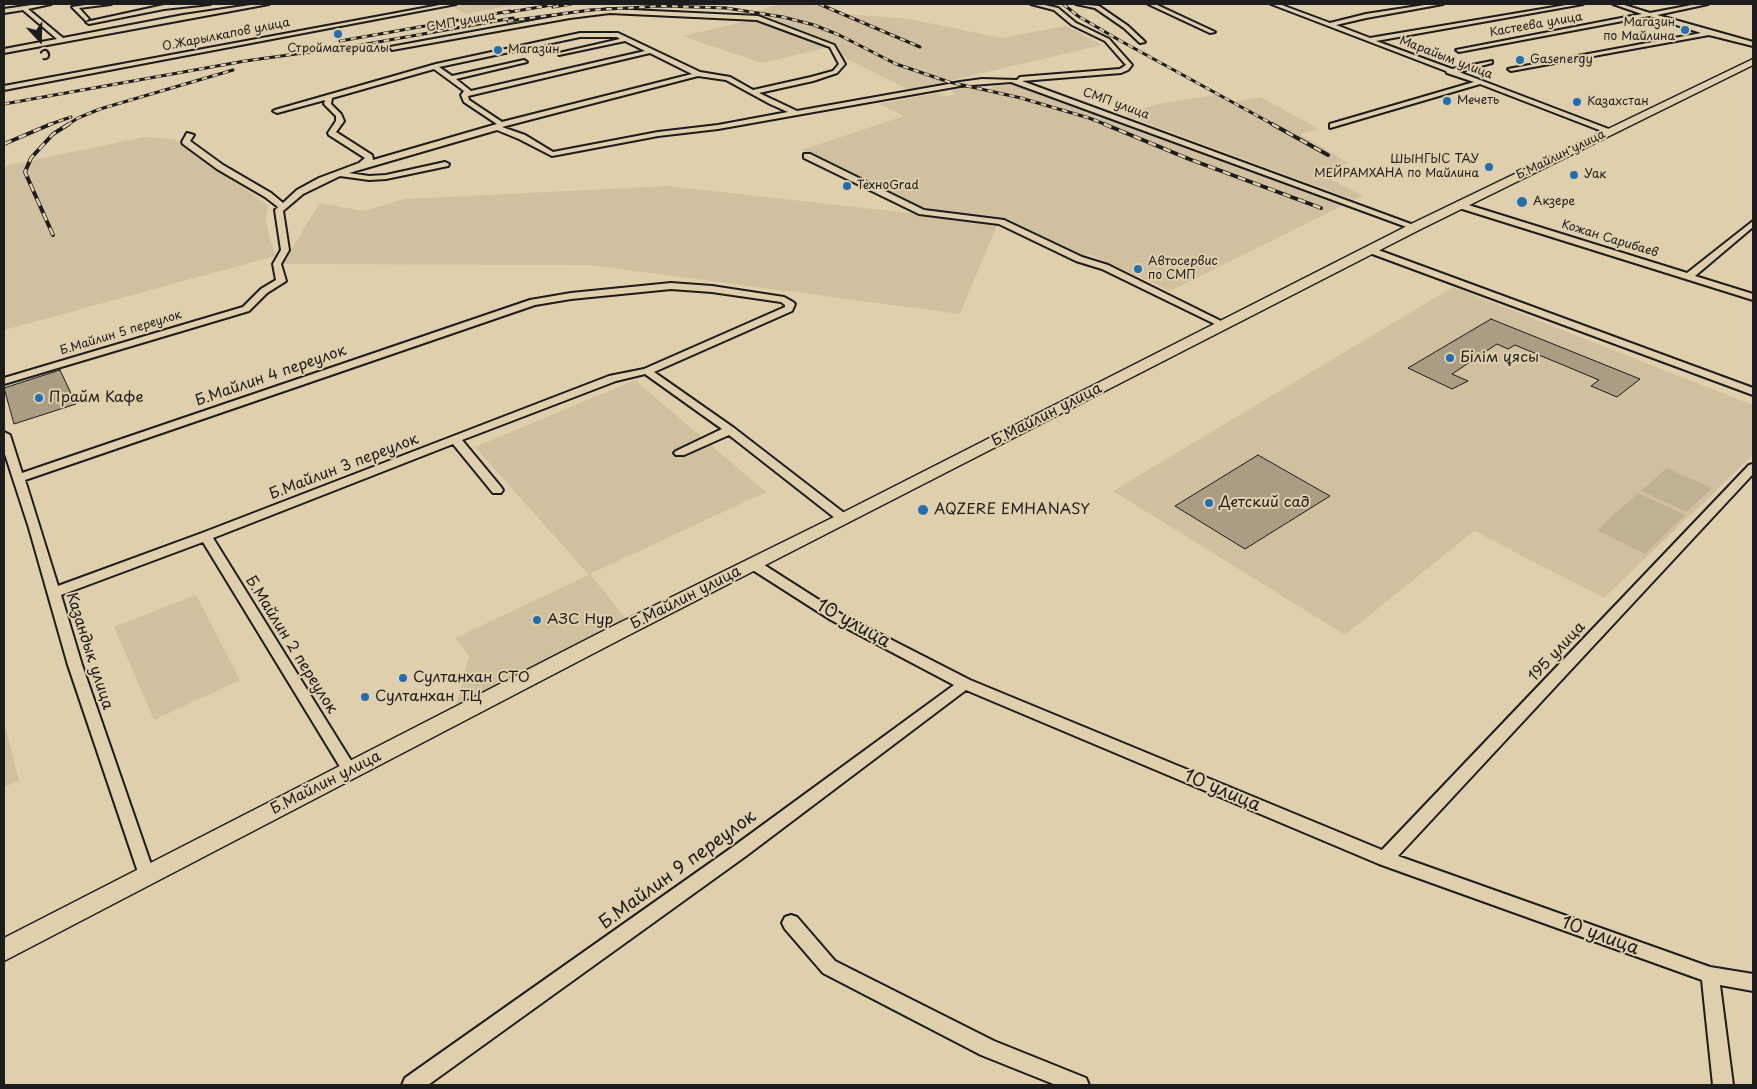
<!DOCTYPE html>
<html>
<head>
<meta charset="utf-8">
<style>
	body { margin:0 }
	#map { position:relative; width:1757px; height:1089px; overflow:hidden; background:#e0cfac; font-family:"Playpen Sans",sans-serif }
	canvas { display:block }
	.frame { position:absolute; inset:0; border:5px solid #1c1c1c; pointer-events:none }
	.north { position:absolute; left:15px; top:15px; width:50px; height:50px; -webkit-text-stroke:4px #e0cfac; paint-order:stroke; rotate:159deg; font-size:14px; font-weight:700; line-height:20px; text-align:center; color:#1c1c1c }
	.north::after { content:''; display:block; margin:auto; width:18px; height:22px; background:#1c1c1c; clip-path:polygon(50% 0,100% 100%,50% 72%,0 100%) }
</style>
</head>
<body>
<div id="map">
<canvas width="1757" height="1089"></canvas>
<div class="frame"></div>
<div class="north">С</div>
</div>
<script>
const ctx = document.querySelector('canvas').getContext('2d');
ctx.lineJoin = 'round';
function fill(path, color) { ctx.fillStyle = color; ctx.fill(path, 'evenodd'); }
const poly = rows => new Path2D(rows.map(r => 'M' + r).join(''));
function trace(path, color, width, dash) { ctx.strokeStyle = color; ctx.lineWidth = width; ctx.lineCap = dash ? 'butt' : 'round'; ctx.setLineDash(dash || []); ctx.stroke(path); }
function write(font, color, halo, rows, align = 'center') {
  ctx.font = font + ' "Playpen Sans",sans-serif'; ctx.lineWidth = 4; ctx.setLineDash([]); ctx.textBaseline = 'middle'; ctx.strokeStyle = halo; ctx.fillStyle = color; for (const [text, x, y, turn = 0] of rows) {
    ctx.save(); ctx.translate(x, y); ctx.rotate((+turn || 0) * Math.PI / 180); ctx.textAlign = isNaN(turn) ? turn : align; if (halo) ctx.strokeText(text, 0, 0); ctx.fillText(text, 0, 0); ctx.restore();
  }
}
fill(poly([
	[472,4,519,4,465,14,453,7],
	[779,4,812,4,846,14,909,19,1001,38,1066,26,1102,45,910,90,841,56,837,53,841,48,748,14],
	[757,19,829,47,762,63,682,36],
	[975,85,989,89,998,85,1019,85,1344,205,1170,291,1089,254,1083,257,994,216,987,219,925,210,802,150,904,116,879,104,938,93,945,96,955,95,951,90],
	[1220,94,1235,102,1260,97,1319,129,1300,134,1348,163,1321,174,1363,196,1354,200,1125,115,1157,104],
	[145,137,174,139,268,205,265,219,275,256,4,330,4,166],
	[668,186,998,223,960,314,590,265,282,264,320,203,363,211,405,199],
	[1453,287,1753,405,1753,455,1604,598,1474,531,1345,635,1113,491],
	[635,380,766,492,590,574,627,620,456,706,469,656,455,638,589,575,475,447],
	[196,595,240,680,154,720,114,627],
	[4,721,19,781,4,787]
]), '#d0c0a0');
fill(poly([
	[1667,468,1712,488,1687,512,1641,491],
	[1638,493,1685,515,1645,554,1597,530]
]), '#c0b194');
const building = poly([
	[1491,319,1640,379,1617,397,1591,386,1599,380,1515,345,1508,349,1497,344,1452,374,1468,381,1452,389,1408,368,1491,319],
	[60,370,76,404,14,424,4,388,60,370],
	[1258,455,1330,496,1245,549,1175,506,1258,455]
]);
fill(building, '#aa9d84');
trace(building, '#1c1c1c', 1);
const street = poly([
	[39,4,51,4,28,9,63,38,183,15,257,4,269,4,4,53,4,49,57,39,23,10,4,13,4,9,39,4],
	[92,4,111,4,79,8,89,19,86,21,72,7,92,4],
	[186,4,210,4,164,9,89,24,86,22,164,5,186,4],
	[445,4,456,4,4,90,4,86,445,4],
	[1031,4,1040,4,1058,8,1076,23,1109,39,1132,65,1128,70,1121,73,1022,81,1419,227,1412,229,1011,82,960,86,718,129,658,136,552,156,519,139,497,130,349,173,369,176,386,175,445,162,449,164,448,166,386,179,369,180,340,176,303,194,283,211,289,250,281,264,286,281,267,293,249,311,4,384,4,378,243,307,261,289,276,280,273,264,281,250,275,210,278,207,265,197,217,169,183,144,182,142,187,133,194,135,190,141,223,165,271,193,283,203,297,190,319,178,359,163,365,158,329,135,328,133,336,121,336,116,324,104,325,100,277,113,273,111,275,110,436,64,580,33,618,33,700,72,730,77,753,90,811,77,833,71,839,64,830,47,757,20,610,13,570,18,392,50,390,47,570,14,610,9,758,16,834,45,845,64,837,73,813,81,759,93,797,111,960,82,982,79,1017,80,1020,77,1120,69,1126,65,1105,41,1072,25,1054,10,1031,4],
	[580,37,617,37,620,39,559,53,559,55,625,41,645,51,471,91,456,79,527,62,524,60,452,76,439,67,580,37],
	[650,53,692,74,502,122,469,100,468,96,650,53],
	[434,69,464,91,461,95,464,102,497,124,373,160,372,155,336,132,344,121,341,114,331,104,332,98,434,69],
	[698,76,726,80,770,104,788,112,718,125,658,132,553,152,525,135,502,127,698,76],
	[1076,4,1099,6,1128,26,1145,42,1140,43,1124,28,1095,8,1076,4],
	[1148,4,1155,4,1215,32,1210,33,1148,4],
	[1271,4,1279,4,1330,23,1366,14,1431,4,1443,4,1366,18,1336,25,1370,38,1572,4,1583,4,1376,41,1452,69,1492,61,1492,63,1459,72,1614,131,1607,133,1480,84,1330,128,1330,124,1474,82,1447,73,1446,71,1271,4],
	[1613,4,1621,4,1650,13,1697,4,1708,4,1657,15,1753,42,1753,46,1709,35,1511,71,1508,69,1701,33,1649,16,1459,52,1456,50,1642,14,1613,4],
	[804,154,810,154,924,210,1004,220,1082,257,1108,265,1229,325,1227,327,1221,327,1102,269,1076,261,999,224,919,214,804,158,804,154],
	[1456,203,1462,203,1687,273,1753,221,1753,227,1695,276,1753,294,1753,300,1456,207,1456,203],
	[1370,247,1753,388,1753,395,1367,252,1366,250,1370,247],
	[671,283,712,286,784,297,793,302,795,304,792,311,654,372,734,428,848,516,850,519,848,522,840,522,729,435,684,455,676,455,674,453,676,451,722,429,645,374,616,381,462,440,501,487,503,490,501,493,493,493,453,444,213,538,355,767,358,771,355,775,350,777,345,775,203,542,61,595,82,665,155,876,153,881,147,883,141,881,68,665,29,528,4,451,4,432,10,435,22,473,530,300,571,293,671,283],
	[671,289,712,292,781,302,785,305,785,307,644,369,609,376,202,533,58,586,25,480,535,305,571,299,671,289],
	[1753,464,1753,474,1398,856,1710,967,1753,974,1753,991,1720,985,1733,1085,1713,1085,1702,980,1379,864,966,690,746,856,428,1085,402,1085,405,1078,734,846,954,685,831,620,748,567,747,564,748,561,758,561,841,614,970,680,1382,850,1749,465,1753,464],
	[791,915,797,917,835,961,994,1041,1086,1078,1089,1085,1056,1085,981,1055,823,973,785,929,782,923,785,917,791,915]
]);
const secondary = poly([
	[1753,59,1753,65,1419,230,623,638,4,961,4,938,609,628,838,515,1411,224,1753,59]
]);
trace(street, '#1c1c1c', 4);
trace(secondary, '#1c1c1c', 3);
fill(street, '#e0cfac');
fill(secondary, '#e0cfac');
const railFar1 = poly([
	[819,4,920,47],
	[1063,4,1078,16,1119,40,1274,125],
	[553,7,571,4],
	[504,13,558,4],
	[508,21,590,10,662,6,726,8,783,17,814,25,839,35,896,64,949,82,1021,98,1089,118,1107,125],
	[340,41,510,11],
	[4,104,245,61,361,45,513,18],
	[48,125,71,117],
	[67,125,78,118,100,109,233,70]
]);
const rail = poly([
	[1104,124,1189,159,1321,208],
	[1272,124,1328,155],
	[4,144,51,124],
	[53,235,25,172,31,158,53,134,69,124]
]);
trace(railFar1, '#1c1c1c', 3);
trace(rail, '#1c1c1c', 4);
trace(railFar1, '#e0cfac', 2, [5.5]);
trace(rail, '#e0cfac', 2.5, [8]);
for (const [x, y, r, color] of [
	[1685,30,5,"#1f6fb2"],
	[338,34,5,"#1f6fb2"],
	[498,50,5,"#1f6fb2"],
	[1520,60,5,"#1f6fb2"],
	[1447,101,5,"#1f6fb2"],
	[1577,102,5,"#1f6fb2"],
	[1489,167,5,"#1f6fb2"],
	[1574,175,5,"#1f6fb2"],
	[847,186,5,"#1f6fb2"],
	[1522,202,6,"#1f6fb2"],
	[1138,269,5,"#1f6fb2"],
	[1450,358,5,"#1f6fb2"],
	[39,398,5,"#1f6fb2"],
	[1209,503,5,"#1f6fb2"],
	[923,510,6,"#1f6fb2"],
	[537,620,5,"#1f6fb2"],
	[403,678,5,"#1f6fb2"],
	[365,697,5,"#1f6fb2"]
]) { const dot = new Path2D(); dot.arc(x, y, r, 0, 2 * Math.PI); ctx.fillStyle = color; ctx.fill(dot); trace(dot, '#e0cfac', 2); }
write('12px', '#1c1c1c', '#e0cfac', [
	["СМП улица",461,22,-10],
	["Кастеева улица",1536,25,-10],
	["О.Жарылкапов улица",226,35,-11],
	["Марайым улица",1446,58,21],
	["СМП улица",1116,104,20],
	["Б.Майлин улица",1561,155,-26],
	["Кожан Сарибаев",1610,239,17],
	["Б.Майлин 5 переулок",121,333,-17]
]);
write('12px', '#1c1c1c', '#e0cfac', [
	["Магазин",1675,23,"right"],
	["по Майлина",1675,37,"right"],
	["Стройматериалы",338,49,"center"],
	["Магазин",508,50],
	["Gasenergy",1530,60],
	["Мечеть",1457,101],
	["Казахстан",1587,102],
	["ШЫНГЫС ТАУ",1479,160,"right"],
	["МЕЙРАМХАНА по Майлина",1479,174,"right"],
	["Уак",1584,175],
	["ТехноGrad",857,186],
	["Акзере",1533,202],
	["Автосервис",1148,262],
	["по СМП",1148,276]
], 'left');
write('15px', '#1c1c1c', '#e0cfac', [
	["Білім ұясы",1460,358],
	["Прайм Кафе",49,398],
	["Детский сад",1219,503],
	["AQZERE EMHANASY",934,510],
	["АЗС Нур",547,620],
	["Султанхан СТО",413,678],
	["Султанхан ТЦ",375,697]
], 'left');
write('15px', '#1c1c1c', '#e0cfac', [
	["Б.Майлин 4 переулок",271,376,-19],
	["Б.Майлин улица",1047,415,-27],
	["Б.Майлин 3 переулок",344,467,-21],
	["Б.Майлин улица",686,598,-27],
	["Б.Майлин 2 переулок",291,645,58],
	["Казандык улица",89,651,72],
	["195 улица",1557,652,-47],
	["Б.Майлин улица",326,783,-27]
]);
write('18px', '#1c1c1c', '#e0cfac', [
	["10 улица",853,624,29],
	["10 улица",1222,791,23],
	["Б.Майлин 9 переулок",678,870,-36],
	["10 улица",1600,936,20]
]);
</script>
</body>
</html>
